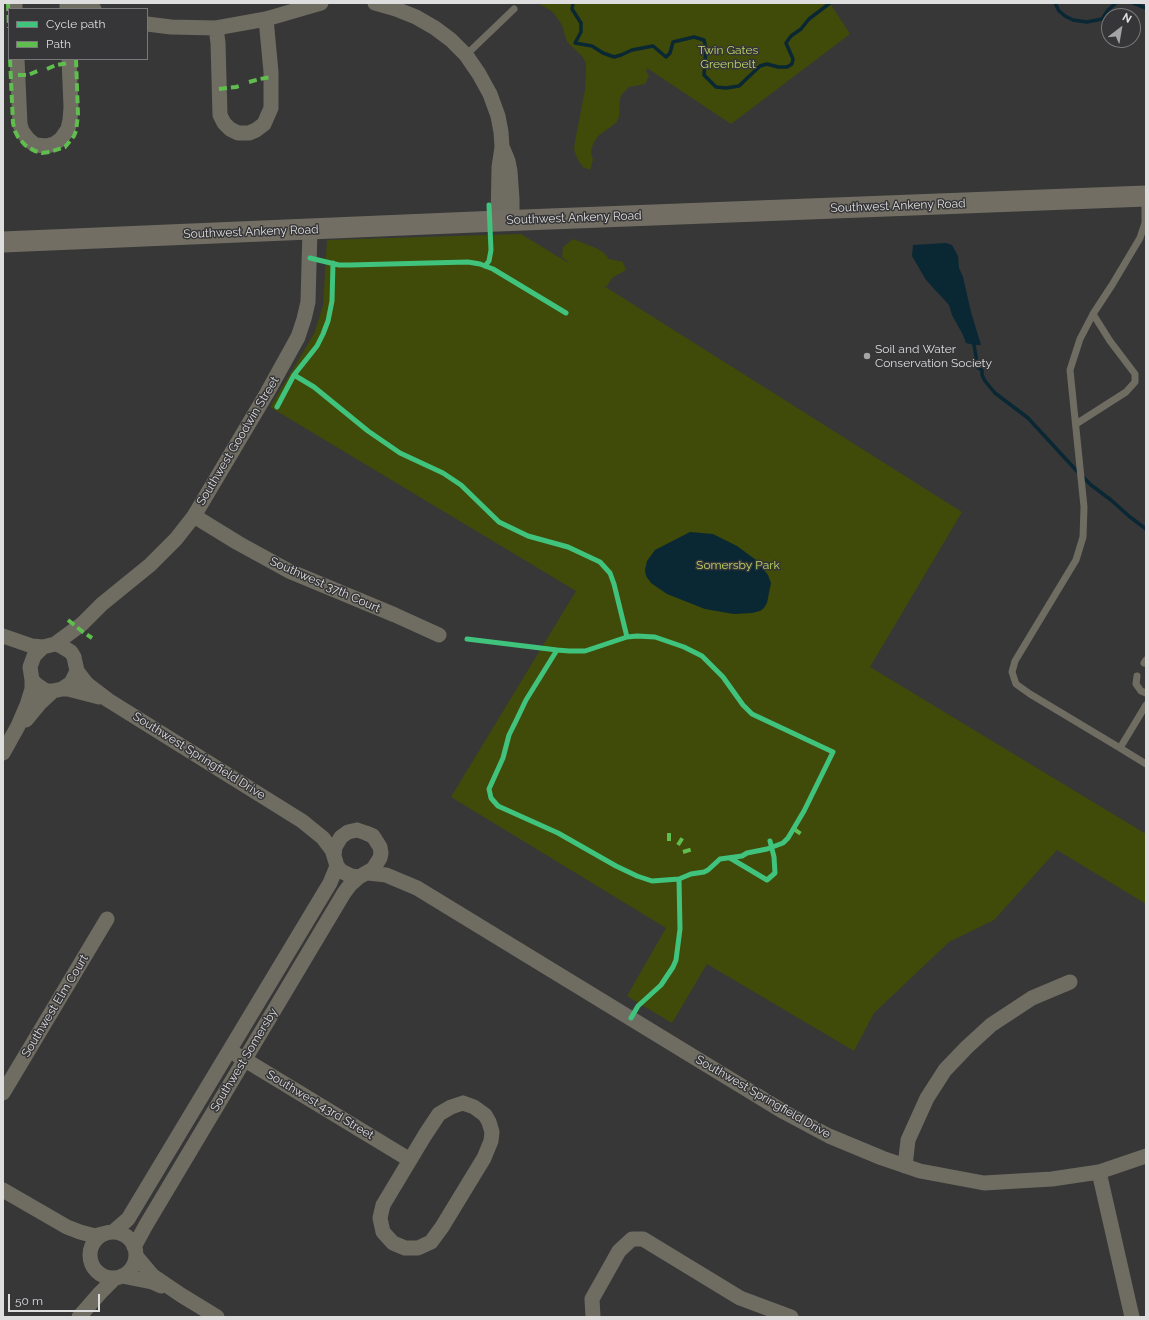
<!DOCTYPE html>
<html>
<head>
<meta charset="utf-8">
<style>
	body { margin:0 }
	#map { position:relative; width:1149px; height:1320px; overflow:hidden; background:#373737; font-family:Raleway,sans-serif }
	canvas { display:block }
	.frame { position:absolute; inset:0; border:4px solid #dededf; pointer-events:none }
	.legend { position:absolute; left:8px; top:8px; width:140px; height:52px; box-sizing:border-box; background:#363638; border:1px solid #79797b; margin:0; padding:5px 7px; list-style:none; font-size:12px; color:#dededf }
	.legend li { display:flex; align-items:center; gap:8px; height:20px }
	.legend b { width:20px; border:1px solid #79797b }
	.north { position:absolute; left:1101px; top:8px; width:40px; height:40px; box-sizing:border-box; background:#363638; border:1px solid #79797b; border-radius:50%; rotate:31deg; font-size:11px; font-weight:700; line-height:16px; text-align:center; color:#dededf }
	.north::after { content:''; display:block; margin:auto; width:14px; height:18px; background:#a4a4a4; clip-path:polygon(50% 0,100% 100%,50% 72%,0 100%) }
	.scale { position:absolute; left:8px; top:1294px; width:92px; height:18px; box-sizing:border-box; border:2px solid #dededf; border-top:0; padding-left:5px; font-size:12px; line-height:14px; white-space:nowrap; color:#dededf; -webkit-text-stroke:3px #363638; paint-order:stroke }
</style>
</head>
<body>
<div id="map">
<canvas width="1149" height="1320"></canvas>
<div class="frame"></div>
<ul class="legend">
<li><b style="height:5px;background:#40c37c"></b>Cycle path</li>
<li><b style="height:5px;background:#5fbe4e"></b>Path</li>
</ul>
<div class="north">N</div>
<div class="scale">50 m</div>
</div>
<script>
const ctx = document.querySelector('canvas').getContext('2d');
ctx.lineJoin = 'round';
function fill(path, color) { ctx.fillStyle = color; ctx.fill(path, 'evenodd'); }
const poly = rows => new Path2D(rows.map(r => 'M' + r).join(''));
function trace(path, color, width, dash) { ctx.strokeStyle = color; ctx.lineWidth = width; ctx.lineCap = dash ? 'butt' : 'round'; ctx.setLineDash(dash || []); ctx.stroke(path); }
function write(font, color, halo, rows, align = 'center') {
  ctx.font = font + ' Raleway,sans-serif'; ctx.lineWidth = 3; ctx.setLineDash([]); ctx.textBaseline = 'middle'; ctx.strokeStyle = halo; ctx.fillStyle = color; for (const [text, x, y, turn = 0] of rows) {
    ctx.save(); ctx.translate(x, y); ctx.rotate((+turn || 0) * Math.PI / 180); ctx.textAlign = isNaN(turn) ? turn : align; if (halo) ctx.strokeText(text, 0, 0); ctx.fillText(text, 0, 0); ctx.restore();
  }
}
fill(poly([
	[538,3,830,3,850,34,731,124,647,68,646,71,649,76,645,84,629,87,622,94,620,99,619,117,616,123,598,136,593,144,591,152,593,160,590,170,583,167,578,160,574,150,575,141,585,90,586,75,586,63,582,56,567,42,562,25,553,12],
	[521,234,570,264,562,257,563,247,573,239,598,249,604,253,609,259,623,262,626,270,617,275,612,278,607,286,604,286,962,512,870,667,1146,834,1146,904,1057,850,994,920,949,942,874,1013,854,1051,707,964,672,1023,627,996,666,928,451,797,576,591,270,407,314,334,323,306,327,240]
]), '#404a09');
fill(poly([
	[946,243,952,245,958,256,959,268,963,277,971,312,981,345,974,345,966,343,963,335,952,315,949,305,926,280,912,256,913,245],
	[690,532,713,534,737,546,756,560,768,575,771,583,767,603,764,608,760,611,752,613,734,614,705,609,667,594,651,583,646,576,645,570,647,561,655,550]
]), '#0a2734');
trace(poly([
	[573,3,572,9,581,23,581,32,575,43,592,46,603,53,614,57,621,55,632,50,653,46,666,57,670,53,673,42,694,37,704,40,706,49,704,75,716,87,726,88,739,86,760,66,767,64,778,67,787,67,792,64,793,59,786,43,791,36,801,29,809,19,830,3],
	[1055,3,1059,11,1065,16,1073,20,1087,22,1102,19,1108,10,1116,3],
	[1133,3,1146,8],
	[974,345,978,368,982,370,982,375,985,381,995,393,1028,418,1075,469,1091,485,1111,500,1130,517,1146,529]
]), '#0a2734', 3.5);
trace(poly([
	[466,55,514,9],
	[1076,424,1126,392,1135,382,1135,374,1110,341,1093,314],
	[1144,663,1146,660],
	[1137,676,1136,684,1141,691,1146,693],
	[1146,705,1120,748,1146,764],
	[1120,748,1030,694,1016,684,1012,672,1015,661,1076,560,1083,537,1084,507,1070,370,1080,339,1093,314,1112,285,1140,238,1145,223,1145,198]
]), '#6f6c62', 7);
trace(poly([
	[15,3,15,9],
	[79,3,94,9],
	[375,3,396,9,416,17,435,28,451,40,466,55,479,74,490,94,498,116,501,132,502,147,499,167,498,221],
	[67,9,67,3],
	[147,24,171,27,216,28,266,19,321,3],
	[216,28,218,43,220,115,224,123,230,129,238,133,249,133,256,130,264,124,271,108,271,72,266,19],
	[17,59,20,124,22,131,28,139,35,145,47,146,54,144,61,139,68,129,70,120,71,107,69,59],
	[503,149,508,161,510,171,512,199,512,221],
	[194,516,238,543,289,571,395,615,439,635],
	[3,636,32,646,43,647],
	[55,644,82,624,102,604,150,565,176,539,194,516,267,393,298,337,304,319,308,302,310,229],
	[77,671,87,684,108,700,302,821,323,838,332,850,334,856],
	[62,689,71,683,77,671,74,657,71,652,61,646,55,644,43,647,34,656,30,667,32,680,37,685,46,691,53,691,62,689,68,689,99,697],
	[26,720,40,703,53,691],
	[3,753,18,726,27,705,32,689,32,680],
	[357,830,366,833,373,836,380,847,381,853,380,858,373,869,359,877,351,876,341,871,337,866,334,856,335,847,341,837,348,832,357,830],
	[368,873,386,875,417,888,784,1112,829,1136,882,1158,920,1171,984,1183,1052,1179,1099,1172,1146,1156],
	[237,1055,410,1160],
	[3,1093,107,919],
	[463,1103,474,1107,485,1115,489,1122,492,1132,491,1141,484,1158,442,1227,431,1242,418,1248,405,1248,393,1243,383,1232,380,1218,383,1205,425,1135,439,1114,451,1107,463,1103],
	[905,1166,908,1140,927,1098,945,1070,967,1047,991,1025,1032,998,1070,982],
	[1099,1172,1132,1317],
	[3,1190,67,1227,80,1232,95,1236,102,1234],
	'90 1255a23 23 0 1 1 46 0a23 23 0 1 1-46 0Z',
	[113,1232,128,1219,330,883,337,866],
	[134,1247,146,1225,344,893,350,885,359,877],
	[136,1256,153,1276,181,1295,217,1317],
	[122,1276,152,1282,161,1286],
	[79,1317,100,1293,115,1278],
	[593,1317,592,1299,619,1251,632,1239,643,1239,740,1298,791,1317]
]), '#6f6c62', 15);
trace(poly([
	[3,242,498,221,1146,196]
]), '#726e63', 21);
trace(poly([
	[8,3,9,28],
	[10,59,13,123,15,131,18,137,25,145,35,151,42,153,50,152,65,147,74,136,76,131,78,115,76,59],
	[47,69,56,65,69,63],
	[18,75,28,75,40,70],
	[249,82,260,79,271,77],
	[219,89,236,87,242,85],
	[68,620,83,632,92,638],
	[794,829,801,834],
	[669,833,669,843],
	[678,845,683,837],
	[683,852,693,849]
]), '#5fbe4e', 4, [8, 4]);
trace(poly([
	[310,258,339,265,350,265,468,262,480,264,493,269,566,313],
	[485,266,489,261,491,250,489,205],
	[294,375,314,387,368,431,400,453,443,473,461,485,499,522,528,536,568,547,600,562,610,573,614,584,627,637],
	[277,407,294,375,317,346,323,334,328,321,332,301,333,263],
	[467,639,557,650,526,700,515,723,509,735,503,758,489,789,491,798,498,806,558,833,616,866,637,876,652,881,679,879,691,874,704,872,708,870,720,859,742,856,747,853,767,849,783,843,788,838,804,811,833,752,752,714,743,705,723,677,702,656,684,647,655,637,637,636,627,637,585,651,569,651,557,650],
	[730,858,767,880,775,873,774,857,770,841],
	[631,1018,638,1006,661,985,673,967,676,960,680,929,679,879]
]), '#40c37c', 5);
for (const [x, y, r, color] of [
	[867,356,4,"#a4a4a4"]
]) { const dot = new Path2D(); dot.arc(x, y, r, 0, 2 * Math.PI); ctx.fillStyle = color; ctx.fill(dot); trace(dot, '#363638', 1.5); }
write('12px', '#bdd763', '#363638', [
	["Twin Gates",728,50],
	["Greenbelt",728,64],
	["Somersby Park",738,565]
]);
write('12px', '#dededf', '#363638', [
	["Southwest Ankeny Road",898,206,-2],
	["Southwest Ankeny Road",574,218,-2],
	["Southwest Ankeny Road",251,232,-2],
	["Southwest Goodwin Street",238,441,-59],
	["Southwest 37th Court",325,585,24],
	["Southwest Springfield Drive",199,756,32],
	["Southwest Elm Court",55,1006,-59],
	["Southwest Somersby",244,1060,-59],
	["Southwest Springfield Drive",763,1097,30],
	["Southwest 43rd Street",320,1105,31]
]);
write('12px', '#dededf', '#363638', [
	["Soil and Water",875,349],
	["Conservation Society",875,363]
], 'left');
</script>
</body>
</html>
